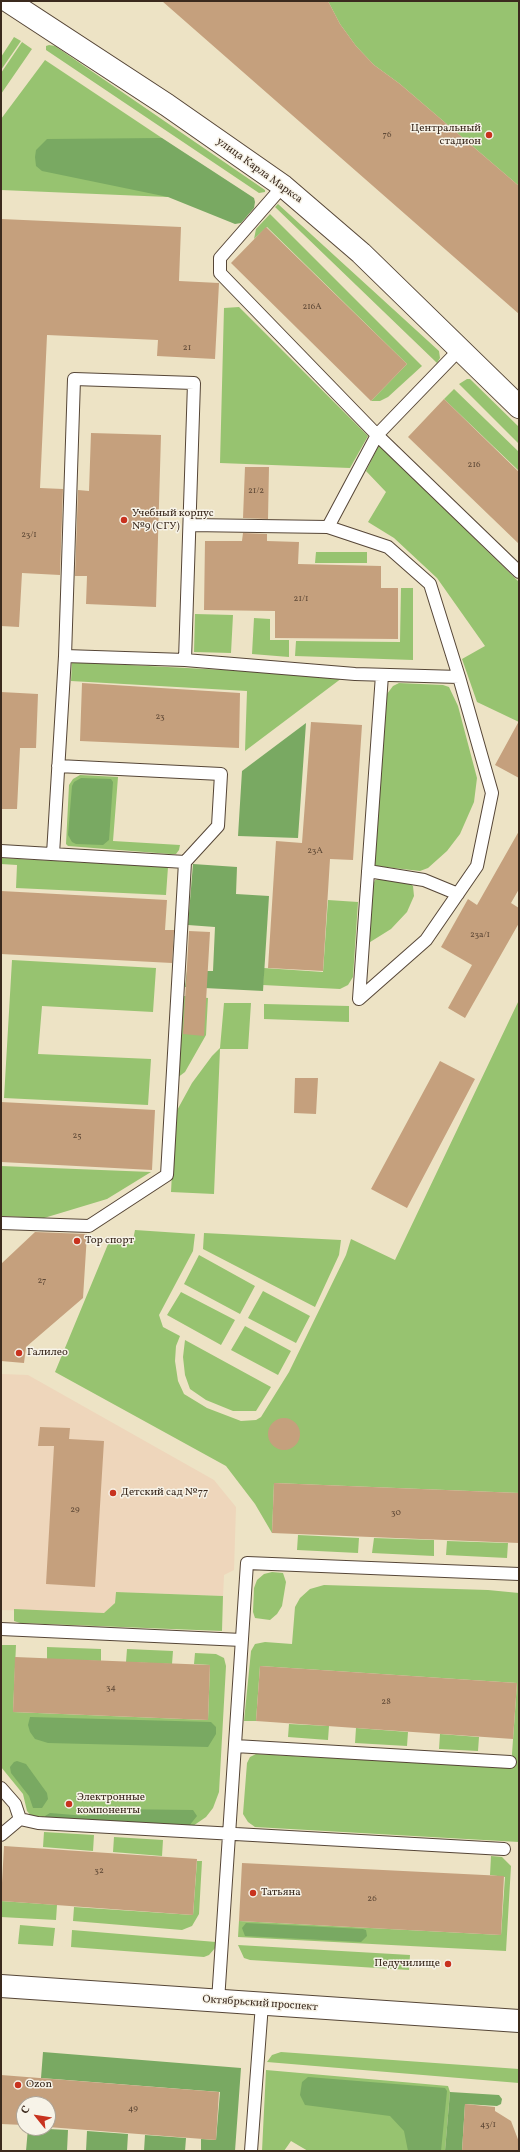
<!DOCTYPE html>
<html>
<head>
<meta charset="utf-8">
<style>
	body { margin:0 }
	#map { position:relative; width:520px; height:2152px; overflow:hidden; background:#ede3c5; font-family:Vollkorn,serif }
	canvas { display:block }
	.frame { position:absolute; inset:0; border:2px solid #3b2a1e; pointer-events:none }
	.north { position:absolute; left:16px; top:2096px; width:40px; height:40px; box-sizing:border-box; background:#f7f3e8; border:1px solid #aca397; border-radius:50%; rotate:300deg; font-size:11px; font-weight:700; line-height:16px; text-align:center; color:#3b2a1e }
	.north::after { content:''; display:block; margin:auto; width:14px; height:18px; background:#c8321e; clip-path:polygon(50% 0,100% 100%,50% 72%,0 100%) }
</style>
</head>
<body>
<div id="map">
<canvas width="520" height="2152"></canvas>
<div class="frame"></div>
<div class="north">С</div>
</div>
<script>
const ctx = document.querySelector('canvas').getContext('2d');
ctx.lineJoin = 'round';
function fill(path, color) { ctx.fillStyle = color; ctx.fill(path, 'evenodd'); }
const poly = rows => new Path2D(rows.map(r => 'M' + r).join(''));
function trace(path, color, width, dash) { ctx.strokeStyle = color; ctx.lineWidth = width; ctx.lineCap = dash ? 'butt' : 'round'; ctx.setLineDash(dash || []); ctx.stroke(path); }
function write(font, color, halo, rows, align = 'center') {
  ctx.font = font + ' Vollkorn,serif'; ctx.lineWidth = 3; ctx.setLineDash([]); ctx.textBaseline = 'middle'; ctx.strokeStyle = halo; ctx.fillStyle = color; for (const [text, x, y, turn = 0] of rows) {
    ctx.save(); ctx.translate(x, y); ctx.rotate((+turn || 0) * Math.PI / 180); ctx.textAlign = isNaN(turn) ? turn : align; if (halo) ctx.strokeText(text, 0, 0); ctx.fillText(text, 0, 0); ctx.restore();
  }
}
fill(poly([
	[1,1374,28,1375,214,1480,236,1507,234,1570,224,1575,223,1596,116,1592,115,1603,105,1613,1,1610]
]), '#eed6bb');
fill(poly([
	[328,1,519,1,519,186,400,84,374,65,356,46,340,24],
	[14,37,21,41,1,70,1,57],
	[22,42,32,49,1,94,1,73],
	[49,45,55,46,265,190,265,192,259,193,46,50,46,46],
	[45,60,162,138,168,197,1,190,1,119],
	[278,204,439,351,440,358,437,363,275,207],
	[270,214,422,366,388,397,380,401,371,401,407,364,267,227,254,239,256,229],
	[239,307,368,436,350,468,220,463,224,308],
	[467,379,470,379,519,427,519,444,459,384],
	[454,389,519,452,519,471,444,399],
	[379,445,519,582,519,722,477,702,462,659,485,646,437,578,394,538,368,522,386,492,366,471],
	[316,552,367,552,367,563,315,563],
	[401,588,413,588,413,660,295,656,296,641,400,642],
	[195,614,233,615,231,653,194,652],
	[254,618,270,619,270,640,289,640,289,657,252,654],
	[72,662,282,673,342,678,245,751,247,691,71,681],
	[399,683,443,685,449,687,458,706,477,778,474,802,460,834,447,851,428,868,420,871,376,866,374,864,387,694,393,686],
	[80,775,118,777,113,841,180,845,179,850,176,854,170,854,68,846,66,844,69,785,73,779],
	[1,858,168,867,166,895,16,888,17,865,1,864],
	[380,879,409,883,413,886,414,896,407,912,391,929,367,944,373,885,375,880],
	[328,900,358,902,353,977,348,985,340,989,263,985,264,968,323,972],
	[12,960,156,968,153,1012,42,1006,38,1054,151,1059,148,1105,4,1098],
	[184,996,208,998,206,1035,185,1072,177,1078,182,997],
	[519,1000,519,1493,274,1483,272,1533,255,1504,226,1466,55,1372,111,1237,133,1240,135,1230,195,1234,193,1251,159,1315,163,1327,180,1336,176,1346,175,1361,178,1381,184,1394,207,1408,241,1421,256,1420,261,1417,289,1372,346,1255,351,1239,395,1260],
	[224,1003,251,1003,248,1049,220,1049,214,1194,171,1192,175,1114,192,1083,212,1056,220,1048],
	[264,1004,349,1006,349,1022,264,1019],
	[1,1166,151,1172,107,1199,44,1218,1,1216],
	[204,1233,341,1240,339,1255,315,1307,203,1249],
	[199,1255,255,1286,240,1314,184,1284],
	[263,1291,310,1316,296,1343,248,1318],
	[181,1292,235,1320,221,1345,167,1315],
	[245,1326,291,1351,278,1375,231,1350],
	[185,1340,271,1387,256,1411,233,1411,206,1400,190,1389,185,1375,183,1357],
	[298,1535,359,1538,358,1553,297,1550],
	[374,1538,434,1540,434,1556,372,1553],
	[447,1541,508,1543,507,1558,446,1555],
	[272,1572,283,1573,286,1582,282,1606,277,1614,270,1620,255,1618,253,1612,254,1588,257,1580,264,1574],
	[324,1585,488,1590,519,1593,519,1842,255,1827,248,1822,243,1814,247,1763,250,1757,256,1754,511,1768,517,1683,260,1666,256,1721,244,1721,251,1651,255,1644,265,1642,292,1644,295,1607,300,1598,310,1589],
	[116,1592,223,1596,222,1631,20,1623,14,1621,14,1609,104,1613,115,1603],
	[1,1645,16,1645,13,1712,208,1720,210,1665,194,1664,195,1653,216,1654,224,1658,226,1666,219,1792,213,1808,206,1817,190,1828,33,1818,27,1811,23,1794,1,1767],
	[47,1647,101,1649,101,1661,47,1659],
	[127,1649,173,1651,172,1664,126,1662],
	[289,1724,329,1726,328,1740,288,1737],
	[356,1728,408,1732,407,1746,355,1743],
	[440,1734,479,1737,478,1751,439,1749],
	[44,1832,94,1835,93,1851,43,1847],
	[114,1837,163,1840,162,1856,113,1852],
	[491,1856,502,1857,511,1866,506,1951,238,1937,239,1921,501,1935,505,1877,490,1875],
	[197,1861,202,1861,199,1914,192,1926,182,1930,73,1921,74,1907,193,1915],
	[1,1901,57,1905,56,1920,1,1917],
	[20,1925,55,1928,53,1946,18,1944],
	[72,1930,216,1942,216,1947,209,1955,204,1957,71,1947],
	[238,1945,410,1955,409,1970,250,1960,244,1958],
	[281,2052,519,2069,519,2083,267,2062,272,2055],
	[266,2070,448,2086,450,2092,445,2151,308,2151,291,2141,284,2151,262,2151]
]), '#97c370');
fill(poly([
	[162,138,254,198,255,202,254,208,241,223,235,224,168,197,42,171,36,166,35,157,36,150,47,139],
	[306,723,298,838,238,836,242,771],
	[81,778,111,779,113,782,109,840,103,845,76,844,72,842,68,835,72,786,74,782],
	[193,864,237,867,236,894,269,896,263,991,185,987,187,971,213,971,215,927,188,925],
	[30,1717,211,1722,216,1727,216,1734,208,1747,48,1743,35,1739,30,1732,28,1725],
	[17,1761,26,1764,47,1793,48,1799,42,1808,33,1808,29,1796,11,1773,10,1767,14,1762],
	[110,1809,193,1810,197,1816,189,1826,46,1818,45,1816,50,1813,86,1816],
	[246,1923,363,1929,366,1930,367,1936,361,1942,245,1936,242,1928],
	[43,2052,241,2068,235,2151,201,2151,201,2139,216,2140,220,2092,41,2078],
	[308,2077,445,2088,447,2091,441,2151,408,2151,404,2131,390,2116,305,2105,300,2095,302,2082],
	[450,2092,499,2095,502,2099,501,2104,497,2106,465,2104,462,2151,445,2151],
	[28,2128,68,2130,67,2151,26,2151],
	[87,2131,128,2134,127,2151,86,2151],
	[145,2135,186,2138,185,2151,144,2151]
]), '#79a962');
fill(poly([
	[162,1,328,1,340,24,356,46,374,65,400,84,519,186,519,314],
	[1,219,181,227,179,281,219,283,215,359,157,356,158,340,47,335,40,488,63,489,60,575,22,573,19,627,1,626],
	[266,227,407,364,371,401,231,263],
	[444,399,519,472,519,544,408,437],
	[91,433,161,435,156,607,86,604,87,576,75,576,78,490,89,491],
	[245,467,269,467,268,519,243,518],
	[243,533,267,534,267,541,299,542,298,564,381,566,381,588,398,588,398,639,275,638,275,611,204,610,205,541,242,541],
	[82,683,240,693,239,748,80,741],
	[1,692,38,694,36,748,20,748,17,809,1,809],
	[519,721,519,778,495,765],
	[311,722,362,725,353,860,330,859,323,971,268,968,276,841,302,843],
	[519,831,519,889,511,903,519,908,519,923,465,1018,448,1008,472,965,441,947,468,899,477,905],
	[1,891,167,900,165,930,174,930,172,963,1,954],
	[189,931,210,932,204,1036,183,1034],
	[440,1061,475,1079,407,1208,371,1189],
	[295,1078,318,1078,316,1114,294,1113],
	[1,1102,155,1110,152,1170,1,1162],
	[35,1232,87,1234,83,1298,26,1347,24,1363,1,1361,1,1264],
	'268 1434a16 16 0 1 1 32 0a16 16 0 1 1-32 0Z',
	[40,1427,70,1428,69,1439,104,1441,95,1587,46,1584,54,1446,38,1446],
	[274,1483,519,1493,519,1543,272,1533],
	[15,1657,210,1665,208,1720,13,1712],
	[260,1666,517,1683,513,1739,256,1721],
	[4,1846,197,1859,193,1915,1,1901],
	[242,1863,504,1876,501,1935,239,1921],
	[1,2075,219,2092,216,2140,48,2127,48,2104,24,2104,24,2125,1,2124],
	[465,2104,495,2107,495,2111,511,2121,519,2142,519,2151,462,2151]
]), '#c5a07d');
const lane = poly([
	[283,186,220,258,220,273,377,435,519,572],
	[190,525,328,527,388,547,430,584,459,677,492,793,477,866,426,940,359,999],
	[328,527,377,435,460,349],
	[185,660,355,674,459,677],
	[58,766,221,774,218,826,185,862],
	[1,851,185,862,167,1175,89,1226,1,1223],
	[53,854,65,656,74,379,194,383,185,660,65,656],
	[368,871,424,880,458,894],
	[359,999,382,675],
	[1,1629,242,1640],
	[235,1746,510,1762],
	[1,1788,15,1804,20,1819],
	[1,1835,20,1819,38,1823,504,1849],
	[218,2001,247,1563,519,1574],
	[251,2151,262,2004]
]);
const street = poly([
	[8,1,167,105,283,186,361,253,519,407]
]);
const primary = poly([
	[1,1986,519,2021]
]);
trace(lane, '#564637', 14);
trace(street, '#564637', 24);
trace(primary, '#564637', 24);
trace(lane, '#fff', 12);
trace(street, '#fff', 22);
trace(primary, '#fff', 22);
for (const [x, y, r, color] of [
	[489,135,4,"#c8321e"],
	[124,520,4,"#c8321e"],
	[77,1241,4,"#c8321e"],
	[19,1353,4,"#c8321e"],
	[113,1493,4,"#c8321e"],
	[69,1804,4,"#c8321e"],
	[253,1893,4,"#c8321e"],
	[448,1964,4,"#c8321e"],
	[18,2085,4,"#c8321e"]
]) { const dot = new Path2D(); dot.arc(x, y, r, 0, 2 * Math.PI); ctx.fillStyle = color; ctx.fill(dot); trace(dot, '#f7f3e8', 1.5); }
write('9px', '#5e4836', null, [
	["76",387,135],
	["216А",312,307],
	["21",187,348],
	["216",474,465],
	["21/2",256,491],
	["23/1",29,535],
	["21/1",301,599],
	["23",160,717],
	["23А",315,851],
	["23а/1",480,935],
	["25",77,1136],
	["27",42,1281],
	["29",75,1510],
	["30",396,1513],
	["34",111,1688],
	["28",386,1702],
	["32",99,1871],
	["26",372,1899],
	["49",133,2109],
	["43/1",488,2125]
]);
write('11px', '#3b2a1e', '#f7f3e8', [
	["Центральный",481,129,"right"],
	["стадион",481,142,"right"],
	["Учебный корпус",132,514],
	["№9 (СГУ)",132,527],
	["Top спорт",85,1241],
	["Галилео",27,1353],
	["Детский сад №77",121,1493],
	["Электронные",77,1798],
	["компоненты",77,1811],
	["Татьяна",261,1893],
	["Педучилище",440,1964,"right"],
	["Ozon",26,2085]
], 'left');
write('11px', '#3b2a1e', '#f7f3e8', [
	["улица Карла Маркса",259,171,36],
	["Октябрьский проспект",260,2004,4]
]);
</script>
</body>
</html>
